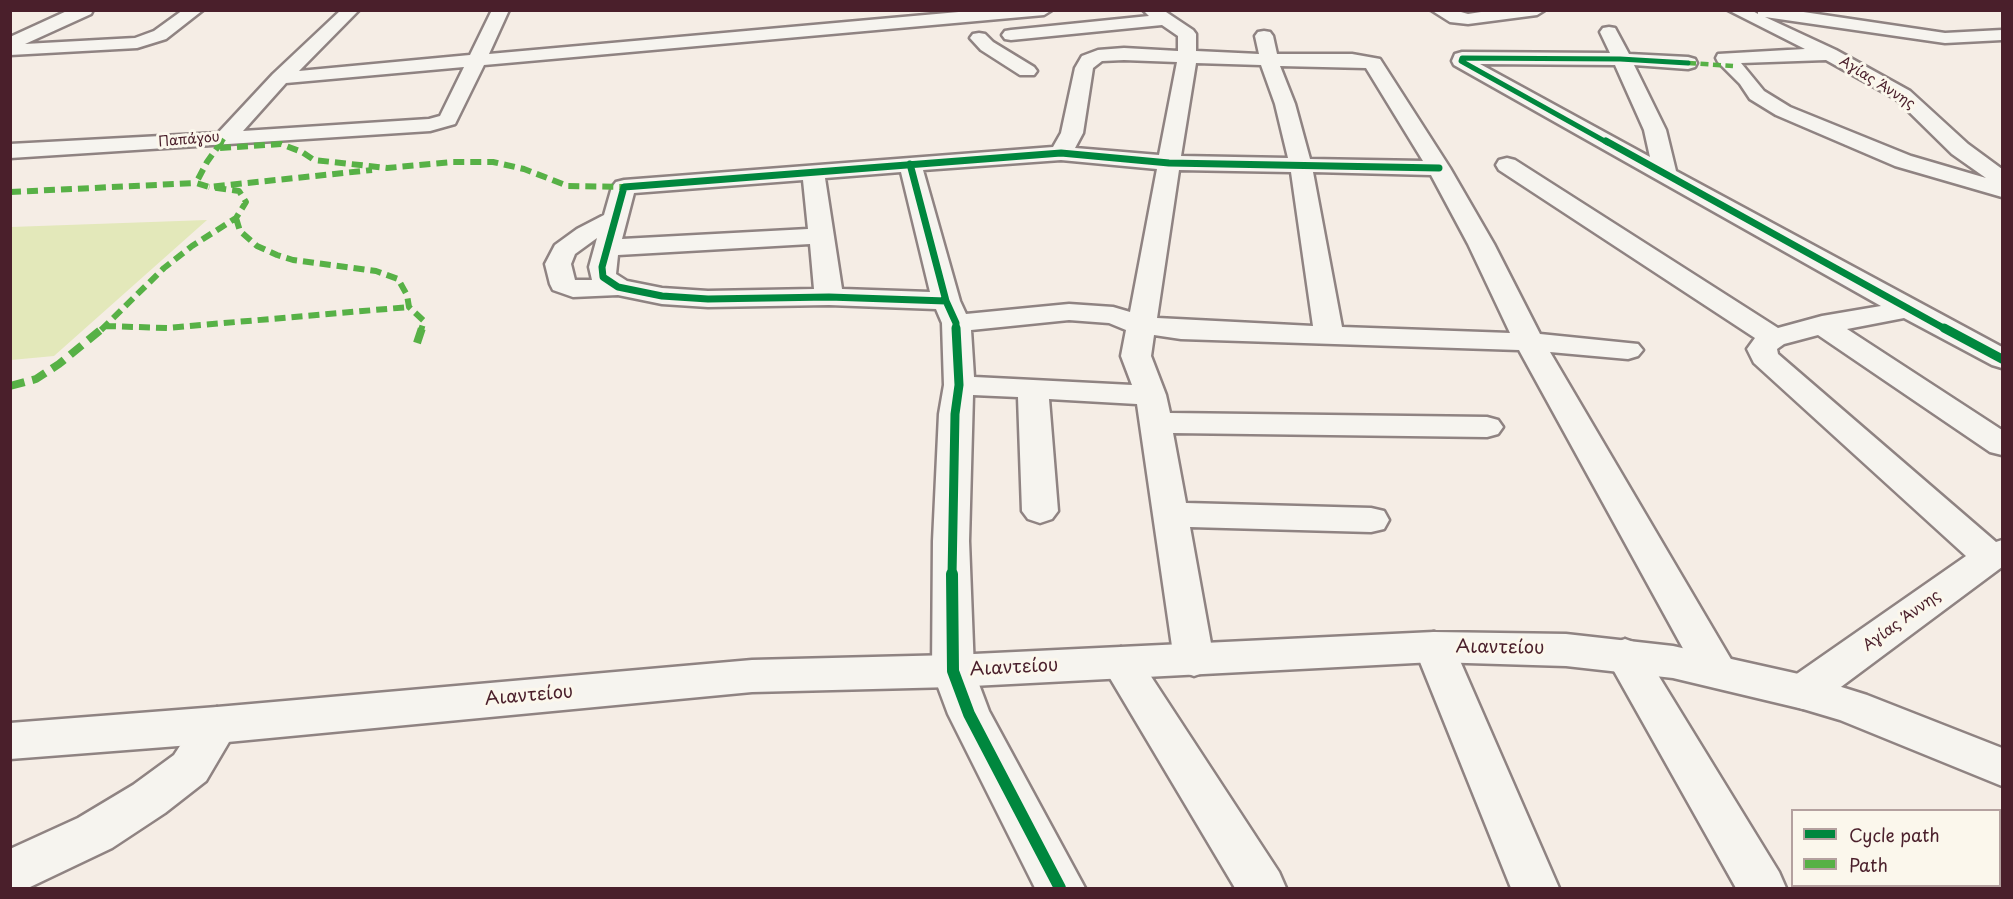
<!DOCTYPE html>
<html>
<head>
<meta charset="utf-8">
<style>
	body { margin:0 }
	#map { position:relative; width:2013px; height:899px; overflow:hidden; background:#f5ede5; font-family:"Playpen Sans",sans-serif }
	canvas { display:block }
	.frame { position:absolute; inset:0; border:12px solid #4a1f2b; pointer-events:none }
	.legend { position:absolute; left:1791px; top:809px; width:210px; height:78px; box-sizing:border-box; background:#fbf7ec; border:2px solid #b4a19f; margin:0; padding:8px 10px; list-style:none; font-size:18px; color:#4a1f2b }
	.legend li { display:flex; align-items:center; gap:12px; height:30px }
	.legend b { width:30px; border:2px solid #b4a19f }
</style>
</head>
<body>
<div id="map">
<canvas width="2013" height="899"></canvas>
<div class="frame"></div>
<ul class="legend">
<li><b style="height:8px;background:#00873e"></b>Cycle path</li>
<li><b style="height:8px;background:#57b146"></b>Path</li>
</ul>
</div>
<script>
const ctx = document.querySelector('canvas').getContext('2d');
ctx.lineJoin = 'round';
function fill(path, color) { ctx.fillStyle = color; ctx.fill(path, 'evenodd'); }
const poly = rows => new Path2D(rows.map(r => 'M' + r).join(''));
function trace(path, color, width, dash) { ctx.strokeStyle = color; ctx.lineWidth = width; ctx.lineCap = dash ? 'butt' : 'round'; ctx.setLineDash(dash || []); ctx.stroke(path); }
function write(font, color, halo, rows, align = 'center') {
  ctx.font = font + ' "Playpen Sans",sans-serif'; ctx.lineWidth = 6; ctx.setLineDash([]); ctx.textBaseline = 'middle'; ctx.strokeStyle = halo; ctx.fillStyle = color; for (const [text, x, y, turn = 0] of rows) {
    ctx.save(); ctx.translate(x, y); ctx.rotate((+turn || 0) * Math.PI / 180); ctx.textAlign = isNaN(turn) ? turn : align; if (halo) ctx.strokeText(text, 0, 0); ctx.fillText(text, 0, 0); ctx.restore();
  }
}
fill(poly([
	[207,220,54,356,11,360,11,227]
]), '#e3e8ba');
const minor = poly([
	[69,10,93,10,91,14,25,44,135,38,154,31,183,10,203,10,166,39,137,48,10,55,10,37,69,10],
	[341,10,359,10,299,71,470,55,492,10,509,10,489,54,981,10,1052,10,1044,15,484,65,455,124,430,131,10,158,10,144,218,133,273,74,341,10],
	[464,67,440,116,429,119,243,131,286,83,464,67],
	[1143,10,1163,10,1193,30,1196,34,1196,51,1259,54,1255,36,1258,32,1264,31,1270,32,1273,36,1277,54,1352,54,1380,59,1450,168,1494,244,1540,334,1638,344,1643,350,1638,356,1628,359,1550,352,1732,661,1738,672,1732,683,1717,688,1702,683,1519,350,1181,339,1154,335,1151,356,1166,395,1170,413,1487,417,1498,420,1503,427,1498,434,1487,437,1173,433,1186,503,1371,508,1384,511,1389,520,1384,529,1371,532,1190,527,1214,660,1208,671,1194,676,1180,671,1174,660,1137,404,1049,399,1058,511,1052,519,1040,523,1028,519,1022,511,1018,397,973,395,969,541,974,671,989,711,1085,888,1035,888,948,714,932,671,933,541,939,414,944,385,942,323,936,309,829,305,708,307,662,304,618,295,573,297,553,290,550,284,545,264,555,245,577,229,604,215,612,187,616,182,624,180,1053,147,1061,133,1075,68,1082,56,1098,50,1124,48,1178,51,1178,36,1162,25,1011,40,1005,39,1002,35,1005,31,1011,30,1149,16,1143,10],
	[1124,60,1177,62,1159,155,1075,148,1083,133,1093,68,1102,61,1124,60],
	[1196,63,1261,65,1275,104,1288,158,1181,156,1196,63],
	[1280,66,1366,68,1423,161,1310,159,1295,104,1280,66],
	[1061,160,1157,169,1130,312,1113,307,1069,304,966,314,960,301,923,170,1061,160],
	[1179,170,1291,172,1313,326,1157,318,1179,170],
	[901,172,930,292,842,289,825,178,901,172],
	[1313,172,1431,175,1468,244,1510,333,1342,327,1313,172],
	[803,180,808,229,622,239,634,193,803,180],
	[597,238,589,267,592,280,575,280,571,264,575,254,597,238],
	[810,244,814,289,708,291,662,288,627,281,616,274,618,255,810,244],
	[1069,320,1109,323,1126,330,1121,356,1132,385,974,377,971,330,1069,320],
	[1431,10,1454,10,1468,14,1494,10,1545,10,1537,15,1468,24,1450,22,1431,10],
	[1728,10,1751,10,1758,14,1758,10,1790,10,1945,33,2002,30,2002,40,1945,43,1765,17,1836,50,1910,91,1968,144,2002,169,2002,197,1895,166,1776,115,1750,99,1740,84,1718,62,1716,58,1718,54,1805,49,1728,10],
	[1826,60,1896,99,1952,154,1986,178,1911,156,1790,107,1764,91,1741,63,1826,60],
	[1609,27,1615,28,1629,54,1688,57,1695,59,1697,63,1695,67,1688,69,1634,65,1666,130,1676,171,2002,347,2002,368,1992,365,1904,318,1847,329,2002,430,2002,455,1990,452,1818,335,1784,344,1777,349,1778,354,1996,542,2002,540,2002,567,1818,704,1803,709,1788,704,1782,692,1788,680,1966,556,1754,363,1747,349,1755,338,1499,170,1496,165,1499,160,1507,158,1515,160,1778,328,1822,316,1881,306,1454,65,1452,61,1455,54,1462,52,1610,53,1600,32,1603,28,1609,27],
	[1480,64,1615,65,1644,130,1650,157,1480,64],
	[979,33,985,34,993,42,1034,67,1037,71,1034,75,1020,75,981,50,970,38,973,34,979,33],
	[1434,632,1448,636,1454,647,1559,888,1511,888,1414,647,1420,636,1434,632],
	[1625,639,1639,644,1779,872,1786,888,1736,888,1605,655,1611,644,1625,639],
	[1121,647,1135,652,1279,872,1286,888,1235,888,1101,663,1107,652,1121,647],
	[217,707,232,712,239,725,206,781,165,813,112,848,28,888,10,888,10,849,78,818,133,785,174,755,202,712,217,707]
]);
const major = poly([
	[1434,632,1566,634,1673,646,1803,675,1867,695,2002,748,2002,786,1840,720,1803,709,1673,678,1566,666,1434,662,953,687,752,692,217,743,10,759,10,723,217,707,752,660,953,655,1434,632]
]);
trace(minor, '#8f8382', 5);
trace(major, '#8f8382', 5);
fill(minor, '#f6f4ef');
fill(major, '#f6f4ef');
trace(poly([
	[1688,63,1733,66],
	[221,143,224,139]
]), '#57b146', 4.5, [8, 4.5]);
trace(poly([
	[222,141,207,162,196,183,209,187,372,170],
	[220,148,281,144,302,152,314,160,387,168,453,162,493,162,524,169,568,186,624,187],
	[10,192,196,183],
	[236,218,240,231,257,246,277,255,293,260,376,271,398,279,407,295,409,307,424,321,421,330],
	[105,326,167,328,409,307],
	[101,330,164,268,192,246,236,218,246,202,239,191,209,187]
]), '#57b146', 6, [11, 6]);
trace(poly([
	[417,343,422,328],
	[10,386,36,379,59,364,103,328]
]), '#57b146', 8, [15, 8]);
trace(poly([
	[1608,143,1461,61,1462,58,1620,59,1688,63]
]), '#00873e', 5);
trace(poly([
	[1606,141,1947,330],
	[910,164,946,301,956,323,956,330],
	[946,301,829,297,708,299,662,296,618,287,603,277,602,267,624,187,1061,153,1169,163,1439,168]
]), '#00873e', 7);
trace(poly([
	[1944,328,2002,359],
	[952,576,955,414,959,385,956,328]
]), '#00873e', 9);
trace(poly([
	[952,574,953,671,969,714,1060,888]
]), '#00873e', 12);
write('14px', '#4a1f2b', '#fbf7ec', [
	["Αγίας Άννης",1877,83,32],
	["Παπάγου",189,140,-5]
]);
write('15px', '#4a1f2b', '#fbf7ec', [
	["Αγίας Άννης",1902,621,-36]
]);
write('18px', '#4a1f2b', '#fbf7ec', [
	["Αιαντείου",1500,648,1],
	["Αιαντείου",1014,668,-3],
	["Αιαντείου",529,696,-5]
]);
</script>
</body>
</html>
